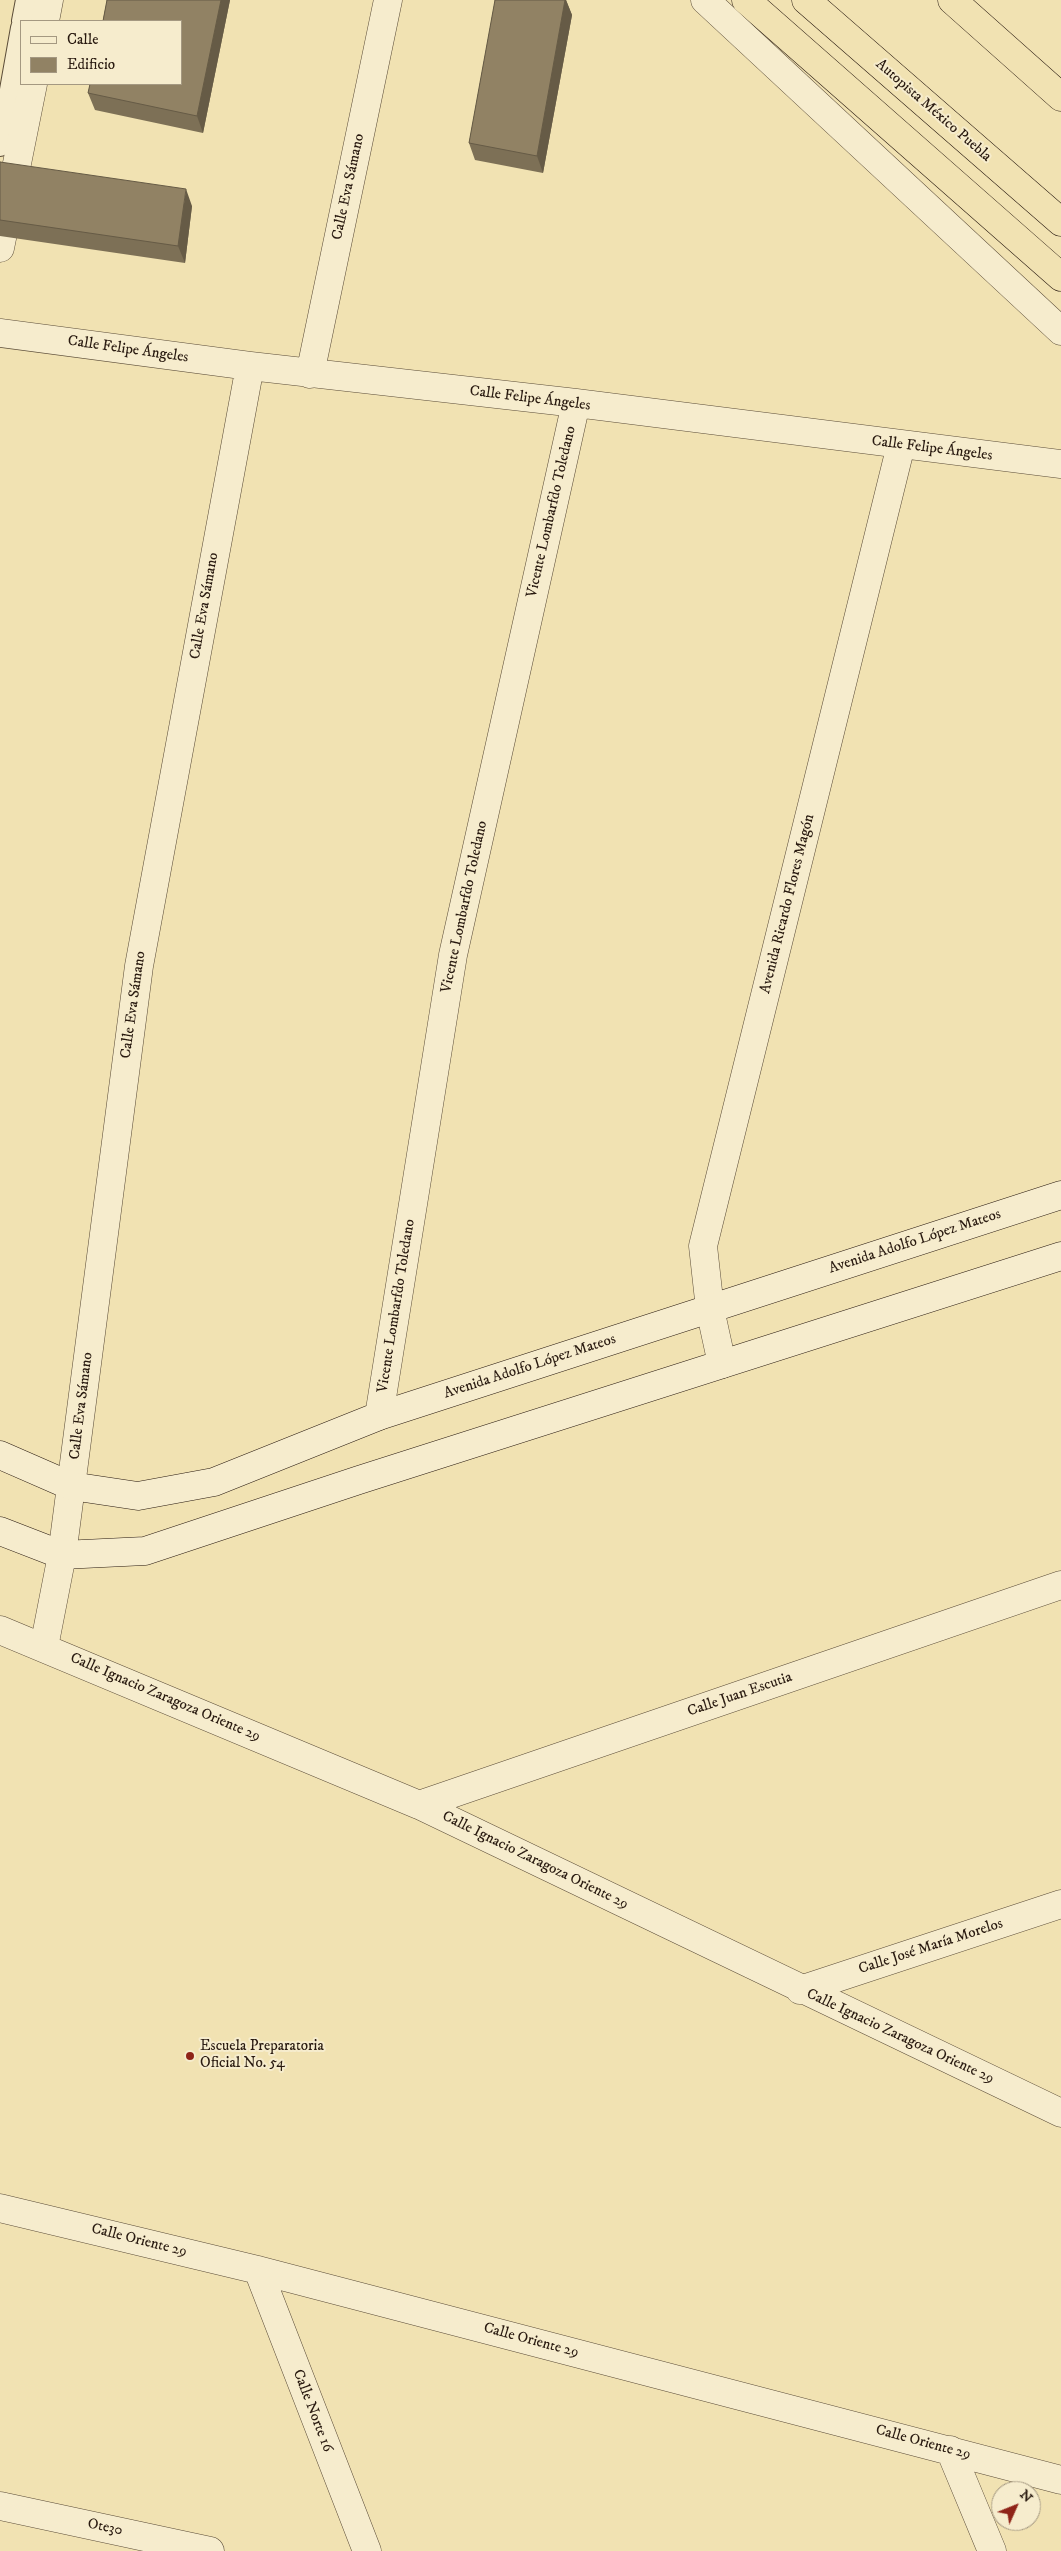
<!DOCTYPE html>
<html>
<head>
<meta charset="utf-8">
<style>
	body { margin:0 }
	#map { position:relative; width:1061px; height:2551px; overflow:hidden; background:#f1e2b2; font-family:"IM FELL DW Pica",serif }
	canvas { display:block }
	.legend { position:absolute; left:20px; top:20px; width:162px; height:65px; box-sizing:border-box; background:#f6eccd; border:1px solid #a49881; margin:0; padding:6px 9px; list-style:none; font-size:15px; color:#291a10 }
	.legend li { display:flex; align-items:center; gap:10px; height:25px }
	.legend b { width:25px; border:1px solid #a49881 }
	.north { position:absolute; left:991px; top:2481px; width:50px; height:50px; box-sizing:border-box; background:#f6eccd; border:1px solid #a49881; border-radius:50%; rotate:46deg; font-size:14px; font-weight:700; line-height:20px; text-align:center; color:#291a10 }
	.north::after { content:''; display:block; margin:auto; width:18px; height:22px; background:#8f2418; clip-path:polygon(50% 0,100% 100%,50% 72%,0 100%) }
</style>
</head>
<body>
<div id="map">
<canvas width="1061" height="2551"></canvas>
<ul class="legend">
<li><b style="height:6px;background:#f6eccd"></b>Calle</li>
<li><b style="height:14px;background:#918264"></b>Edificio</li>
</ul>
<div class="north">N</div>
</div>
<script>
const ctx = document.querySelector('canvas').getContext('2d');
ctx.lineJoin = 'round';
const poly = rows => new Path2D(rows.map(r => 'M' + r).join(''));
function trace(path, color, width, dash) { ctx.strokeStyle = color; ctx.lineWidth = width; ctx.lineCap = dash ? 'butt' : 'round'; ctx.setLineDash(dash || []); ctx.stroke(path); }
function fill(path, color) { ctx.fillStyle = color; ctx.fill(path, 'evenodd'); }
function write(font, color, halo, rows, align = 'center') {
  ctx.font = font + ' "IM FELL DW Pica",serif'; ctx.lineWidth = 4; ctx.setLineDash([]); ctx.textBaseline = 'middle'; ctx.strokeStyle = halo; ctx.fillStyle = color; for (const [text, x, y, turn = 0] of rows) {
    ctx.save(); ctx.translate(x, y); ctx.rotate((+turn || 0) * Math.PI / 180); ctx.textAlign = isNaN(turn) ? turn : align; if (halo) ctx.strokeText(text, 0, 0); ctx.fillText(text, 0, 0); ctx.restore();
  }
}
const service = poly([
	[22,21,26,0],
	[0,146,21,28]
]);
const minor = poly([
	[0,333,250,366,576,403,1061,464],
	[310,374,388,0],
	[722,1364,710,1309,703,1246,901,445],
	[379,1416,453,955,576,403],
	[0,1630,419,1805,1061,2113],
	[44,1647,62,1555,139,966,250,366],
	[419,1805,1061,1585],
	[800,1990,1061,1904],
	[0,2208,258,2270,1061,2480],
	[258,2270,367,2551],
	[950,2450,992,2551],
	[0,2506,210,2551]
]);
const tertiary = poly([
	[705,0,1061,331],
	[45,21,49,0],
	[0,248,33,84]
]);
const secondary = poly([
	[0,1455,71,1486,138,1496,214,1482,379,1416,1061,1195],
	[0,1531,62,1555,145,1551,359,1480,1061,1256]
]);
const trunk = poly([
	[746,0,1061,277],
	[806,0,1061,222]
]);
const motorway = poly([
	[952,0,1061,97]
]);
trace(service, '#5b4c38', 22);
trace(minor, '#5b4c38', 29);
trace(tertiary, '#5b4c38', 29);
trace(secondary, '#291a10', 29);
trace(trunk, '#291a10', 29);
trace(motorway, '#291a10', 29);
trace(service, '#f6eccd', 20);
trace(minor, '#f6eccd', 28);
trace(tertiary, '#f6eccd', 28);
trace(secondary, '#f6eccd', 28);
trace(trunk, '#f1e2b2', 28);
trace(motorway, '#f1e2b2', 28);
fill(poly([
	[107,0,230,0,203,133,95,110,88,93],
	[495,0,566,0,572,15,543,173,475,160,469,143],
	[0,162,192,206,185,263,0,236]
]), '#7d7056');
fill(poly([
	[221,0,230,0,203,133,197,116],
	[565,0,566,0,572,15,543,173,537,156],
	[186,189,192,206,185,263,178,246]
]), '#665b46');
const building = poly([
	[107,0,221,0,197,116,88,93,90,84,181,84,181,21,103,21,107,0],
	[495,0,565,0,537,156,469,143,495,0],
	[0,162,186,189,178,246,0,220,0,162]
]);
fill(building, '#918264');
trace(building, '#665b46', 1);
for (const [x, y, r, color] of [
	[190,2056,5,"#8f2418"]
]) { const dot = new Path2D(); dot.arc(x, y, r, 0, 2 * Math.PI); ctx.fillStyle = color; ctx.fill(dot); trace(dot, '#f6eccd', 2); }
write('15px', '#291a10', '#f6eccd', [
	["Autopista México Puebla",933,111,41],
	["Calle Eva Sámano",349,187,-78],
	["Calle Felipe Ángeles",128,350,8],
	["Calle Felipe Ángeles",530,399,7],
	["Calle Felipe Ángeles",932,449,7],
	["Vicente Lombarfdo Toledano",552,512,-77],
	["Calle Eva Sámano",205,606,-80],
	["Avenida Ricardo Flores Magón",788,904,-76],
	["Vicente Lombarfdo Toledano",465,907,-78],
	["Calle Eva Sámano",134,1005,-82],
	["Avenida Adolfo López Mateos",915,1242,-18],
	["Vicente Lombarfdo Toledano",397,1306,-81],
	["Avenida Adolfo López Mateos",530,1367,-18],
	["Calle Eva Sámano",82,1406,-83],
	["Calle Juan Escutia",740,1695,-19],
	["Calle Ignacio Zaragoza Oriente 29",165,1698,23],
	["Calle Ignacio Zaragoza Oriente 29",535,1861,26],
	["Calle José María Morelos",931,1947,-18],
	["Calle Ignacio Zaragoza Oriente 29",900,2037,25],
	["Calle Oriente 29",139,2241,14],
	["Calle Oriente 29",531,2341,15],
	["Calle Norte 16",312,2411,69],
	["Calle Oriente 29",923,2443,15],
	["Ote30",105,2528,12]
]);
write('15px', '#291a10', '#f6eccd', [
	["Escuela Preparatoria",200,2047],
	["Oficial No. 54",200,2064]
], 'left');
</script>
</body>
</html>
